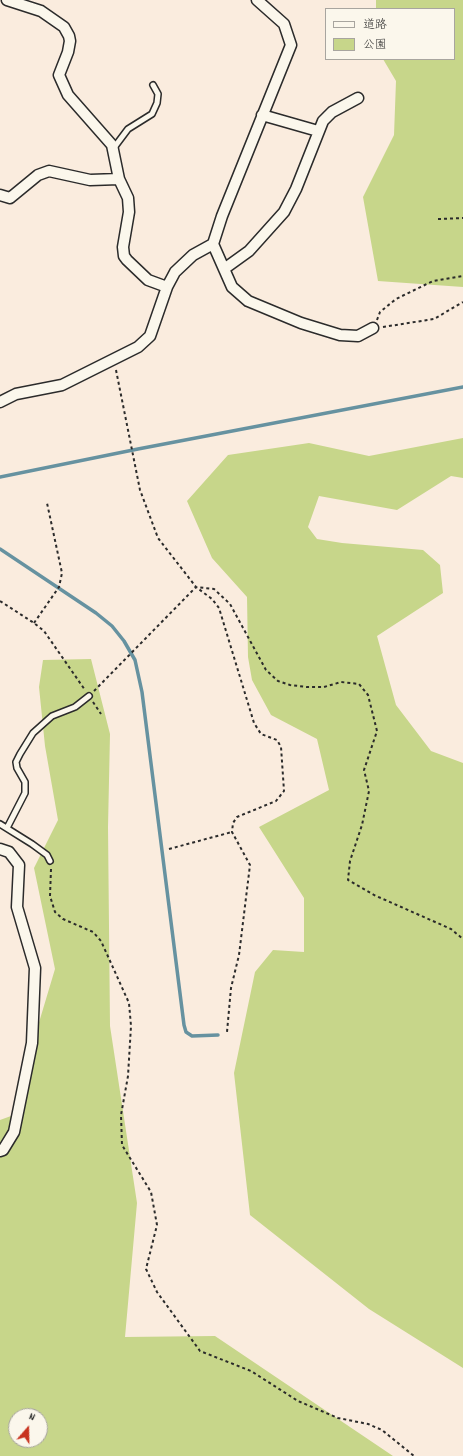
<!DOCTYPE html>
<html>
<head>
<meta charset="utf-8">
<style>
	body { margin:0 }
	#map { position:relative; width:463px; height:1456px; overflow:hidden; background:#faecde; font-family:Dekko,"Klee One",sans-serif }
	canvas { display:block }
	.legend { position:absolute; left:325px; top:8px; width:130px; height:52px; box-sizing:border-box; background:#fbf7ec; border:1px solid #a8a59f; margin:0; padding:5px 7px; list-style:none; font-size:12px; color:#2b2b2b }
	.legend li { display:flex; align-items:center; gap:8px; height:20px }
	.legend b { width:20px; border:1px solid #a8a59f }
	.north { position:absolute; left:8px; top:1408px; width:40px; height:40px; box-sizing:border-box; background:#fbf7ec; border:1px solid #a8a59f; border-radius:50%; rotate:20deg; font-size:11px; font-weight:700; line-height:16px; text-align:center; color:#2b2b2b }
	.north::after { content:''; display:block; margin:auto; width:14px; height:18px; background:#c8321e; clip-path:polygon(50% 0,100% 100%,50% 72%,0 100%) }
</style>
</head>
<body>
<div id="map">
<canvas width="463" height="1456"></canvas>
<ul class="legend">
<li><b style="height:5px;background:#fbf7ec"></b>道路</li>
<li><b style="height:11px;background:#c7d68a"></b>公園</li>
</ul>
<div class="north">N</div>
</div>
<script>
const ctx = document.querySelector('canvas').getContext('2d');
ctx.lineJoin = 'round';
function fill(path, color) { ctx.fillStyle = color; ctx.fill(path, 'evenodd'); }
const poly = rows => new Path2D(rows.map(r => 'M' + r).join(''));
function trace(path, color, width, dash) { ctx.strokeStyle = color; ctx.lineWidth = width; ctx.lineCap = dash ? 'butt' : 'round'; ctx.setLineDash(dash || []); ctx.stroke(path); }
fill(poly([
	[376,0,463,0,463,287,378,281,363,197,394,135,396,81,383,59,454,59,454,9,376,9],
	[463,438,463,478,451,476,397,510,319,496,308,527,317,539,342,543,423,550,440,565,443,593,377,636,396,705,431,751,463,763,463,1368,369,1309,250,1215,234,1073,255,972,273,950,304,952,304,898,259,827,329,790,317,739,271,715,252,680,248,657,247,597,212,558,187,501,228,455,309,443,369,456],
	[91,659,110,734,108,827,110,1026,137,1203,125,1337,215,1336,393,1456,0,1456,0,1120,11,1116,55,969,34,868,58,820,45,746,39,687,43,660],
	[16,1416,40,1416,40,1440,16,1440]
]), '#c7d68a');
trace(poly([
	[0,477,138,449,463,387],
	[0,549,96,613,112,626,124,641,135,660,142,692,184,1025,186,1032,192,1036,218,1035]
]), '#6692a0', 3.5);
const lane = poly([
	[113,149,128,129,152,114,157,103,158,94,153,85],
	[0,824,32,844,47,855,50,861],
	[7,828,25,793,25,782,17,768,16,762,20,754,33,733,52,716,75,707,89,696]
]);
const street = poly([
	[7,0,41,11,64,27,69,36,70,41,68,52,59,75,68,95,112,145,119,179,128,198,129,212,123,247,124,256,127,260,148,280,167,287],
	[257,0,284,24,291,45,222,216,213,244,232,287,248,301,301,323,340,335,358,336,373,328],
	[262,115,318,131],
	[0,195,10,198,38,175,49,171,90,180,119,179],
	[224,269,249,251,284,212,296,189,323,121,332,112,358,98],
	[0,402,16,394,62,385,138,347,150,336,167,287,175,272,193,255,213,244],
	[0,849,9,852,19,865,17,907,35,968,32,1043,14,1132,3,1150,0,1151]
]);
trace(lane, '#2b2b2b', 8);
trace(street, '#2b2b2b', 13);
trace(poly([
	[438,219,463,218],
	[377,320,380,312,396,299,433,281,463,276],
	[383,327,434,319,463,302],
	[116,370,140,490,158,538,196,587,212,599,219,608,254,723,261,734,277,740,281,747,284,791,276,801,237,817,233,823,232,832,250,865,239,955,231,988,227,1032],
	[0,601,34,623,44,631,85,690],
	[34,623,59,587,62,573,47,503],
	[94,691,196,587,214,589,230,604,266,670,278,681,290,685,307,687,324,687,341,682,359,684,368,695,377,731,364,770,369,791,362,825,350,861,348,880,374,895,451,929,463,939],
	[93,702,101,714],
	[169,849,232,832],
	[51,869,50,896,55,912,63,919,93,932,101,941,129,1003,131,1026,128,1076,121,1115,122,1145,151,1192,157,1225,146,1269,157,1292,200,1351,251,1371,298,1401,338,1418,368,1424,382,1430,414,1456]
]), '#2b2b2b', 2, [3, 3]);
trace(lane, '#fbf7ec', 5);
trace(street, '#fbf7ec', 10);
</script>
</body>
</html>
